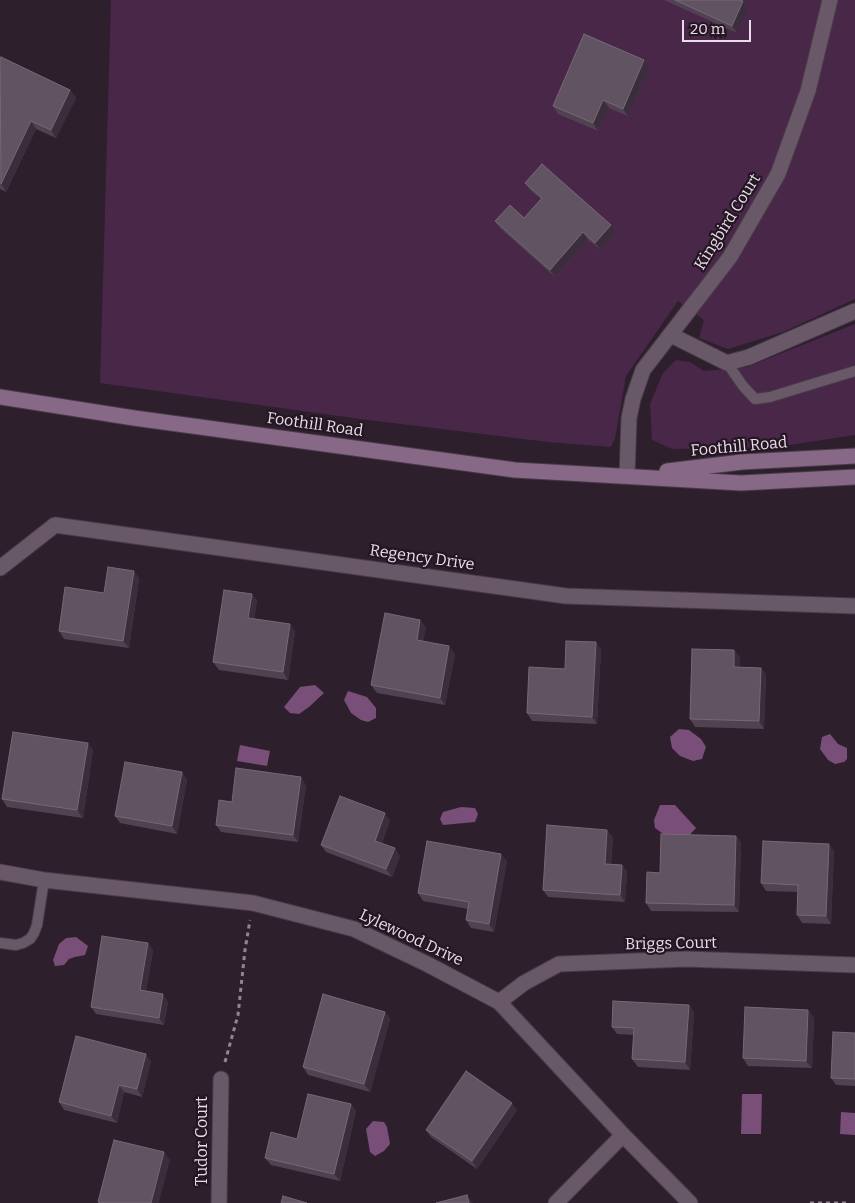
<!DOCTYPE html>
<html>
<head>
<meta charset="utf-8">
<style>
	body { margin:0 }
	#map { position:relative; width:855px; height:1203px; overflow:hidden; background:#2e1f2d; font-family:Bitter,serif }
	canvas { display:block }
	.scale { position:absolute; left:682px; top:20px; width:69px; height:22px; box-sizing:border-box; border:2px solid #e9dee8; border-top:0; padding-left:6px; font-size:15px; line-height:18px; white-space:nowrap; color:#e9dee8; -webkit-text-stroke:4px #241623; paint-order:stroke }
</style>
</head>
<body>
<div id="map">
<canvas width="855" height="1203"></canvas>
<div class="scale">20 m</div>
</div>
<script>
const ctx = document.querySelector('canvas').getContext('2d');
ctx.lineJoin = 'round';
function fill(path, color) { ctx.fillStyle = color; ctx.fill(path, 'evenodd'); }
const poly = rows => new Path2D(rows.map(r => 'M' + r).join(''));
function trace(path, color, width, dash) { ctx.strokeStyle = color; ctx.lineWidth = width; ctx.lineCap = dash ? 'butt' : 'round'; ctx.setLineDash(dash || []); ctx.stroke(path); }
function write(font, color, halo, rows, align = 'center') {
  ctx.font = font + ' Bitter,serif'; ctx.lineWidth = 4.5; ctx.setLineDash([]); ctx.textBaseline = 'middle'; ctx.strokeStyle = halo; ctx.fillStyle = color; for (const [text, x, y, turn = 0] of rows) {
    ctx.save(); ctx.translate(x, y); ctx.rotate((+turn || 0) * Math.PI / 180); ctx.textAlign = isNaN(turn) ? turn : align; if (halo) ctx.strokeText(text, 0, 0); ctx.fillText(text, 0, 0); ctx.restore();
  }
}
fill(poly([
	[111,0,855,0,855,299,783,332,728,349,699,338,704,320,678,301,626,376,615,438,611,447,548,442,368,420,100,383],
	[855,324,855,435,776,447,672,449,652,440,650,404,663,373,676,360,690,362,704,371,747,367]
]), '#492749');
fill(poly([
	[315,685,324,693,309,707,299,714,290,713,284,707,300,687],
	[348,691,367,697,376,708,376,718,368,722,361,720,351,713,344,700],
	[679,729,689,730,701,739,706,747,702,759,693,761,680,756,672,748,670,737],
	[830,734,838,744,847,748,847,759,844,762,835,764,828,760,820,749,822,737],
	[240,745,270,751,267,766,237,761],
	[660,805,675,805,696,828,687,838,666,836,655,828,654,820],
	[461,807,475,808,478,814,475,822,443,825,440,819,443,812],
	[76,937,88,946,85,955,75,957,69,959,64,965,55,966,53,960,59,944,66,938],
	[742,1094,762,1094,761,1134,741,1134],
	[841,1112,855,1113,855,1135,840,1134],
	[373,1121,384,1122,387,1127,390,1144,384,1151,375,1156,370,1152,366,1129]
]), '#794e78');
const lane = poly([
	[727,363,743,386,755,399,770,397,855,371],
	[0,943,16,945,23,943,30,939,34,933,37,925,44,880]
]);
const street = poly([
	[671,335,727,363,749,357,855,311],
	[627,476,629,418,633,399,643,370,730,257,778,174,808,91,830,0],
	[0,568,55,525,566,596,855,606],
	[0,872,44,880,253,903,354,929,427,964,499,1002,623,1135,690,1203],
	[499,1002,524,983,559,964,686,959,855,965],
	[219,1203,221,1079],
	[556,1203,623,1135]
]);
const secondary = poly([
	[0,397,134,418,515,470,741,483,855,477],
	[667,471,742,462,855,456]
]);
trace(lane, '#483b48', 12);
trace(street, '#483b48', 17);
trace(secondary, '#483b48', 17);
trace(poly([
	[225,1062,238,1015,245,950,250,920],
	[810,1203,846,1203]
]), '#938692', 3, [4, 4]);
trace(lane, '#695868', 10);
trace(street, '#695868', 15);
trace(secondary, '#876886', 15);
fill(poly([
	[664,0,740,0,743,1,748,9,737,33],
	[0,59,70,90,76,98,56,138,36,129,6,192,0,189],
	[649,68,628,116,609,108,598,131,558,114,553,106],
	[525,183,616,232,601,250,588,240,555,277,501,229,495,221,524,218,541,199,530,190],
	[134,571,139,579,129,648,64,639,59,631,104,593],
	[252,594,257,601,254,619,290,624,295,632,288,680,219,670,213,662],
	[420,620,426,628,423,641,455,654,445,705,377,693,371,685],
	[596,642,601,650,597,724,532,721,527,713,565,669],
	[734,650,740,658,739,667,761,668,766,675,764,729,695,727,690,719],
	[93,750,83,818,7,807,2,799],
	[182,772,187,780,177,834,120,823,115,816],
	[306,785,298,842,221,832,216,825,232,802],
	[390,820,382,843,400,856,392,877,326,852,321,845],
	[736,836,741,843,739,912,651,911,646,903,660,873],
	[613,837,611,864,622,865,627,872,625,902,548,897,543,890],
	[834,851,831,924,802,923,797,915,798,892,766,891,761,883],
	[507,861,494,932,471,928,466,920,468,909,423,901,418,893],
	[148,943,153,951,146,991,168,1002,164,1025,96,1014,91,1007],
	[689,1005,694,1013,690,1070,638,1067,632,1059,634,1035,617,1034,612,1027],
	[385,1012,390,1019,370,1092,308,1075,303,1067],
	[814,1017,812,1068,748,1066,743,1058],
	[855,1033,855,1086,836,1085,831,1078],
	[151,1061,142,1097,124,1092,117,1123,64,1110,59,1102],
	[351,1104,356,1111,340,1181,271,1165,265,1158,297,1139],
	[517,1110,477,1169,431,1137,426,1130]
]), '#514251');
fill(poly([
	[743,1,748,9,737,33,732,26],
	[644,60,649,68,628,116,623,109],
	[70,90,76,98,56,138,51,130],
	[603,100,609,108,598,131,593,123],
	[31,121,36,129,6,192,1,184],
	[611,225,616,232,601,250,595,243],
	[583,232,588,240,555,277,550,270],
	[134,571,139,579,129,648,123,641],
	[252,594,257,601,253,626,248,618],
	[420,620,426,628,422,647,417,640],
	[290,624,295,632,288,680,283,672],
	[596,642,601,650,597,724,592,717],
	[449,646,455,654,445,705,440,698],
	[734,650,740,658,739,674,734,667],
	[761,668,766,675,764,729,759,721],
	[88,743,93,750,83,818,77,810],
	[182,772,187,780,177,834,172,826],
	[301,777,306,785,298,842,293,835],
	[385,813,390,820,380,848,375,841],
	[607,830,613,837,610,871,605,864],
	[736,836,741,843,739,912,734,905],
	[829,844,834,851,831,924,826,916],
	[395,848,400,856,392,877,386,869],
	[501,854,507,861,494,932,489,924],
	[622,865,627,872,625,902,620,895],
	[148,943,153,951,145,998,140,990],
	[163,994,168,1002,164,1025,159,1018],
	[689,1005,694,1013,690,1070,685,1062],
	[808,1010,814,1017,812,1068,806,1061],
	[385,1012,390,1019,370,1092,364,1084],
	[146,1054,151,1061,142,1097,137,1089],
	[119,1085,124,1092,117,1123,111,1116],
	[512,1103,517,1110,477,1169,472,1161],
	[351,1104,356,1111,340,1181,334,1174],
	[164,1152,170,1160,159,1203,151,1203],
	[467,1195,472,1202,473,1203,469,1203]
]), '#3c2d3c');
const building = poly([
	[675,0,740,0,743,1,732,26,675,0],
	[584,34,644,60,623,109,603,100,593,123,553,106,584,34],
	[1,57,70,90,51,130,31,121,1,184,0,59,1,57],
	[542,164,611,225,595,243,583,232,550,270,495,221,510,205,524,218,542,198,525,183,542,164],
	[108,567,134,571,123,641,59,631,65,587,104,593,108,567],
	[224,590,252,594,248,618,290,624,283,672,213,662,224,590],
	[385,613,420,620,417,640,449,646,440,698,371,685,385,613],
	[566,641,596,642,592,717,527,713,529,667,565,669,566,641],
	[692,649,734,650,734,667,761,668,759,721,690,719,692,649],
	[13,732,88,743,77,810,2,799,13,732],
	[125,762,182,772,172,826,115,816,125,762],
	[236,768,301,777,293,835,216,825,219,800,232,802,236,768],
	[340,796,385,813,375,841,395,848,386,869,321,845,340,796],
	[547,825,607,830,605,864,622,865,620,895,543,890,547,825],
	[661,834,736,836,734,905,646,903,647,872,660,873,661,834],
	[427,841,501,854,489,924,466,920,469,902,418,893,427,841],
	[763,841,829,844,826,916,797,915,798,885,761,883,763,841],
	[102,936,148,943,140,990,163,994,159,1018,91,1007,102,936],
	[323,994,385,1012,364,1084,303,1067,323,994],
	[613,1001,689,1005,685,1062,632,1059,634,1028,612,1027,613,1001],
	[745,1007,808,1010,806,1061,743,1058,745,1007],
	[833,1032,855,1033,855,1079,831,1078,833,1032],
	[76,1036,146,1054,137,1089,119,1085,111,1116,59,1102,76,1036],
	[466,1071,512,1103,472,1161,426,1130,466,1071],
	[308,1094,351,1104,334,1174,265,1158,271,1132,297,1139,308,1094],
	[114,1140,164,1152,151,1203,101,1203,98,1202,114,1140],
	[467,1195,469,1203,436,1203,467,1195],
	[283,1196,307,1203,281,1203,283,1196]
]);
fill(building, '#625362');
trace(building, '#776877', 1);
write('16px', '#e9dee8', '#241623', [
	["Kingbird Court",728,222,-58],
	["Foothill Road",315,425,8],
	["Foothill Road",739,447,-5],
	["Regency Drive",422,558,8],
	["Lylewood Drive",411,938,25],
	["Briggs Court",671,944,-1],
	["Tudor Court",203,1141,-90]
]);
</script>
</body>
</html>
